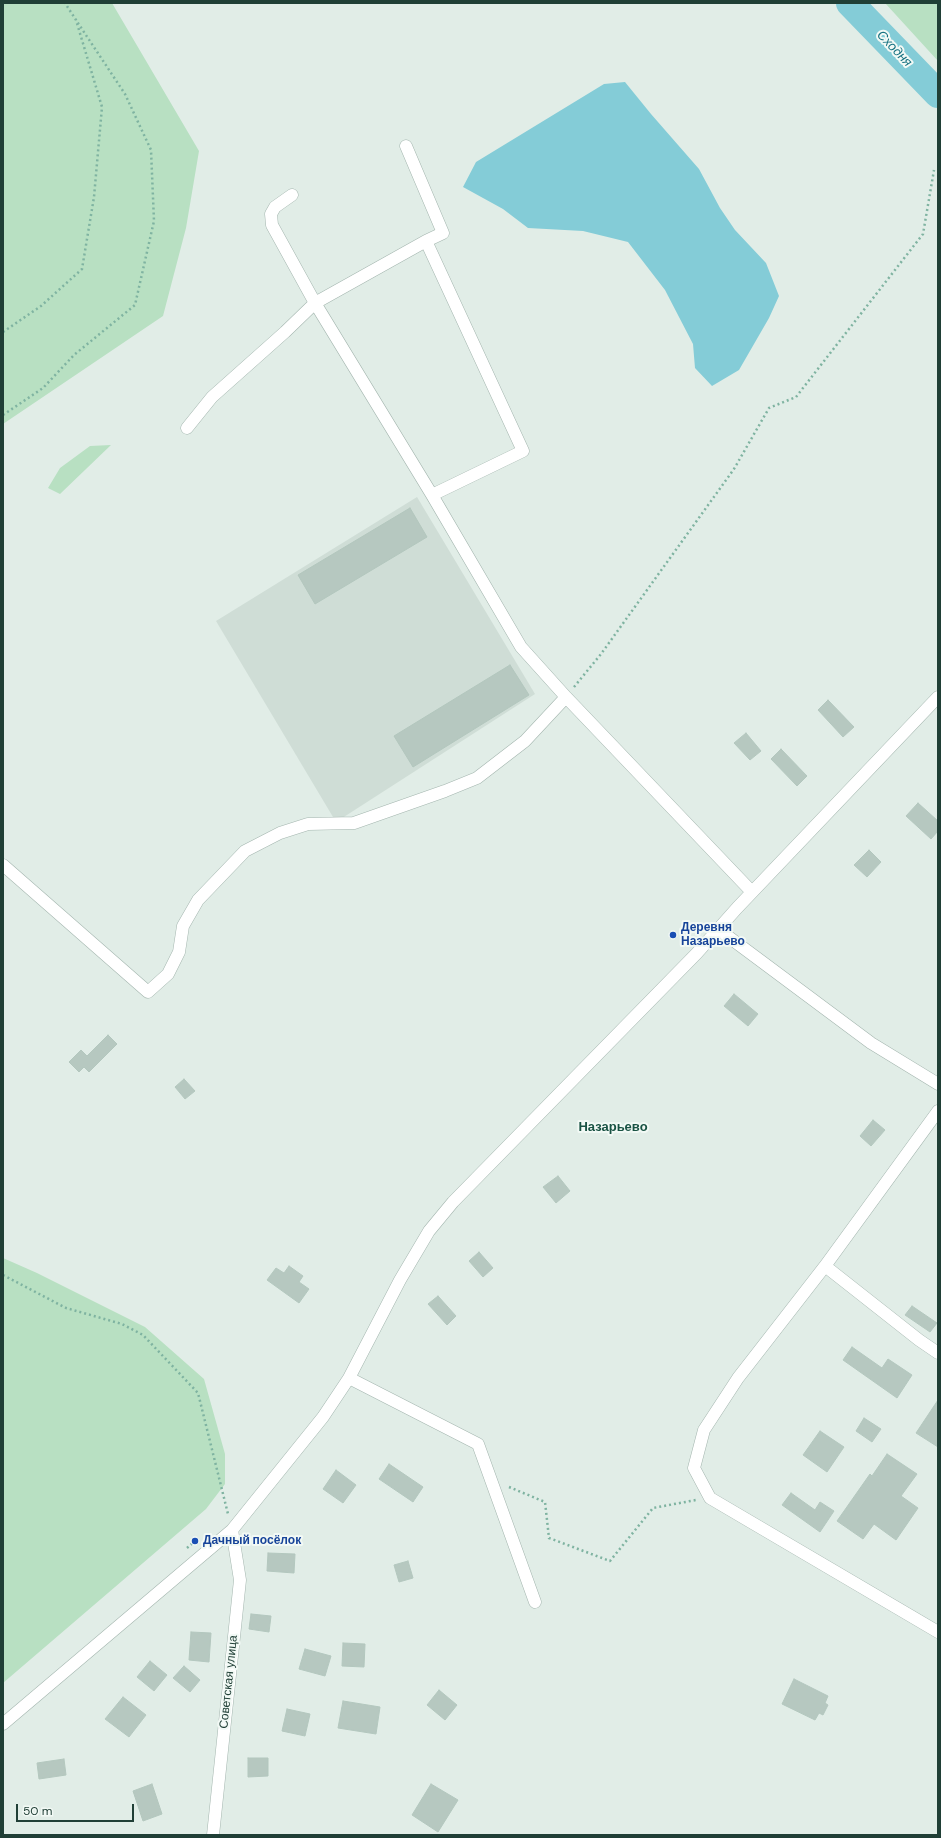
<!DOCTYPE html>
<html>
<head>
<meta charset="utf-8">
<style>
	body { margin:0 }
	#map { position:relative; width:941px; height:1838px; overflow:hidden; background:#e1ede7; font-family:"DM Sans",sans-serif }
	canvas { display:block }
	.frame { position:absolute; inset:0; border:4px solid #203f36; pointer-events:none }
	.scale { position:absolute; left:16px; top:1804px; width:118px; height:18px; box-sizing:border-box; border:2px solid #203f36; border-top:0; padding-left:5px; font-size:12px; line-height:14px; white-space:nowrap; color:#203f36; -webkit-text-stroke:3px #f2f9f5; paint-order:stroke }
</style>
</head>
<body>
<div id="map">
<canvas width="941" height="1838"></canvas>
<div class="frame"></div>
<div class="scale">50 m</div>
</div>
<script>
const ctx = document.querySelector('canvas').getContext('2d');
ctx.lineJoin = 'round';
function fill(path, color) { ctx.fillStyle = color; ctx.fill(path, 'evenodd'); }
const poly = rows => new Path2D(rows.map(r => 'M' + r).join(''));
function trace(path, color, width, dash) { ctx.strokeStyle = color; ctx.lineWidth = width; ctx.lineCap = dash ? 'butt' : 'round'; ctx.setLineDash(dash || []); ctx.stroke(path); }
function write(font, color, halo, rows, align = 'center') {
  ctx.font = font + ' "DM Sans",sans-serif'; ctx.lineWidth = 4; ctx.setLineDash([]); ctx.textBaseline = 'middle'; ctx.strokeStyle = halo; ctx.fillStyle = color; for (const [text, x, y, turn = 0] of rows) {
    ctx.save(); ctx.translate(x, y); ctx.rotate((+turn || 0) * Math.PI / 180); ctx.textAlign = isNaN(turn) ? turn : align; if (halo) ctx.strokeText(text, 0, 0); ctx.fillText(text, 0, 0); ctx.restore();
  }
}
fill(poly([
	[417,497,535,694,336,822,216,621]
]), '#cfddd6');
fill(poly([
	[3,3,112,3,199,151,186,228,163,316,3,424],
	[885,3,938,3,938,61],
	[111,445,60,494,48,488,60,468,90,446],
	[3,1258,37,1273,145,1327,204,1379,225,1454,225,1484,206,1509,3,1683]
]), '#b8e0c2');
fill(poly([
	[625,82,651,114,699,169,720,208,735,230,766,263,779,296,769,318,739,370,712,386,695,368,693,344,665,290,628,242,583,231,528,228,503,209,463,187,476,162,604,84]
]), '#84ccd7');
trace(poly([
	[850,3,938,94]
]), '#84ccd7', 28);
const building = poly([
	[410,508,427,537,315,604,298,575,410,508],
	[510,665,529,695,413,767,394,736,510,665],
	[828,700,854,727,843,737,818,710,828,700],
	[746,733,761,751,750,760,734,743,746,733],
	[781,749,807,776,797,786,771,759,781,749],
	[918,803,938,821,938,831,931,839,906,816,918,803],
	[869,850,881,862,867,877,854,865,869,850],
	[734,994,758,1014,748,1026,724,1006,734,994],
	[108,1035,117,1044,89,1072,84,1067,79,1072,69,1062,81,1050,87,1056,108,1035],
	[184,1079,195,1091,185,1099,175,1087,184,1079],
	[873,1120,885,1130,871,1146,860,1136,873,1120],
	[558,1176,570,1191,556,1203,543,1187,558,1176],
	[479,1252,493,1268,483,1277,469,1261,479,1252],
	[289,1266,303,1276,299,1282,309,1289,299,1303,267,1280,276,1268,284,1273,289,1266],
	[438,1296,456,1316,447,1325,428,1304,438,1296],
	[912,1306,937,1323,930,1332,905,1315,912,1306],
	[852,1347,882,1368,888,1359,912,1375,897,1398,843,1360,852,1347],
	[938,1400,938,1447,916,1433,938,1400],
	[864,1418,881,1429,872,1442,856,1431,864,1418],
	[820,1431,844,1447,827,1472,803,1455,820,1431],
	[887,1454,917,1474,901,1496,918,1508,896,1540,874,1524,863,1539,837,1521,870,1474,872,1476,887,1454],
	[389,1464,423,1487,413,1502,379,1479,389,1464],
	[336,1470,356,1485,343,1503,323,1489,336,1470],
	[791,1493,815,1510,820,1502,834,1511,820,1532,782,1505,791,1493],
	[268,1553,295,1554,294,1573,267,1571,268,1553],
	[408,1561,413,1578,399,1582,394,1565,408,1561],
	[251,1614,271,1616,269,1632,249,1629,251,1614],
	[191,1632,211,1633,209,1662,189,1660,191,1632],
	[343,1643,365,1644,364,1667,342,1666,343,1643],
	[305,1649,331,1656,325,1676,299,1669,305,1649],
	[150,1661,167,1675,154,1691,137,1677,150,1661],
	[184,1666,200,1680,190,1692,173,1678,184,1666],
	[794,1679,828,1696,825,1703,828,1705,823,1715,819,1713,815,1720,782,1704,794,1679],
	[439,1690,457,1705,445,1720,427,1705,439,1690],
	[123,1697,146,1715,129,1737,105,1719,123,1697],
	[343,1701,380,1707,376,1734,338,1728,343,1701],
	[287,1709,310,1714,305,1736,282,1731,287,1709],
	[248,1758,268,1758,268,1776,248,1777,248,1758],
	[64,1759,66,1775,39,1779,37,1763,64,1759],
	[152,1784,162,1814,143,1821,133,1791,152,1784],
	[431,1784,458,1800,438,1832,412,1815,431,1784]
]);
fill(building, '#b6c8c0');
trace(building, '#b3c7be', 1);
const minor = poly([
	[406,146,443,233,426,241],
	[187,428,212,397,285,332,315,303,272,225,271,214,275,207,292,195],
	[432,495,523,451,426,241,315,303,432,495,521,647,566,697],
	[3,865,148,992,168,974,179,952,183,926,198,900,245,851,280,833,308,824,354,823,445,791,477,778,525,741,566,697,752,892],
	[718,929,871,1043,938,1084],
	[938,1111,825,1266,919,1340,938,1353],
	[825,1266,738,1378,704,1430,694,1468,710,1498,938,1632],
	[349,1378,478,1444,535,1602],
	[3,1724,232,1530,323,1417,349,1378,400,1280,429,1231,453,1202,697,953,737,908,938,697],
	[213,1835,240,1580,232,1530]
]);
trace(minor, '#a3b5ae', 13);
trace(poly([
	[3,332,41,306,82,269,94,197,102,107,76,20,65,3],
	[3,415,43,388,74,355,135,305,154,221,151,150,125,94,76,20],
	[574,687,601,654,734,469,769,408,796,397,923,234,934,170],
	[3,1275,66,1308,122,1324,143,1335,198,1393,228,1514],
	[509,1487,545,1502,549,1538,610,1561,653,1508,696,1500],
	[187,1548,195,1541]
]), '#7fb3a1', 2.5, [2, 3]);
trace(minor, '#fff', 12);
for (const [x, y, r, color] of [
	[673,935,4,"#1a4fb4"],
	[195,1541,4,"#1a4fb4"]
]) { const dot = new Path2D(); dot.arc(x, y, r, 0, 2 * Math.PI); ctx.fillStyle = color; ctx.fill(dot); trace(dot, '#f2f9f5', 1.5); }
write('bold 12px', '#164399', '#f2f9f5', [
	["Деревня",681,928],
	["Назарьево",681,942],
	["Дачный посёлок",203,1541]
], 'left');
write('12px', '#203f36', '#f2f9f5', [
	["Советская улица",229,1682,-84]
]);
write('italic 13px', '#157180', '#f2f9f5', [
	["Сходня",894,49,46]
]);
write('bold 13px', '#1a5344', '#f2f9f5', [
	["Назарьево",613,1128]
]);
</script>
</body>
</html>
